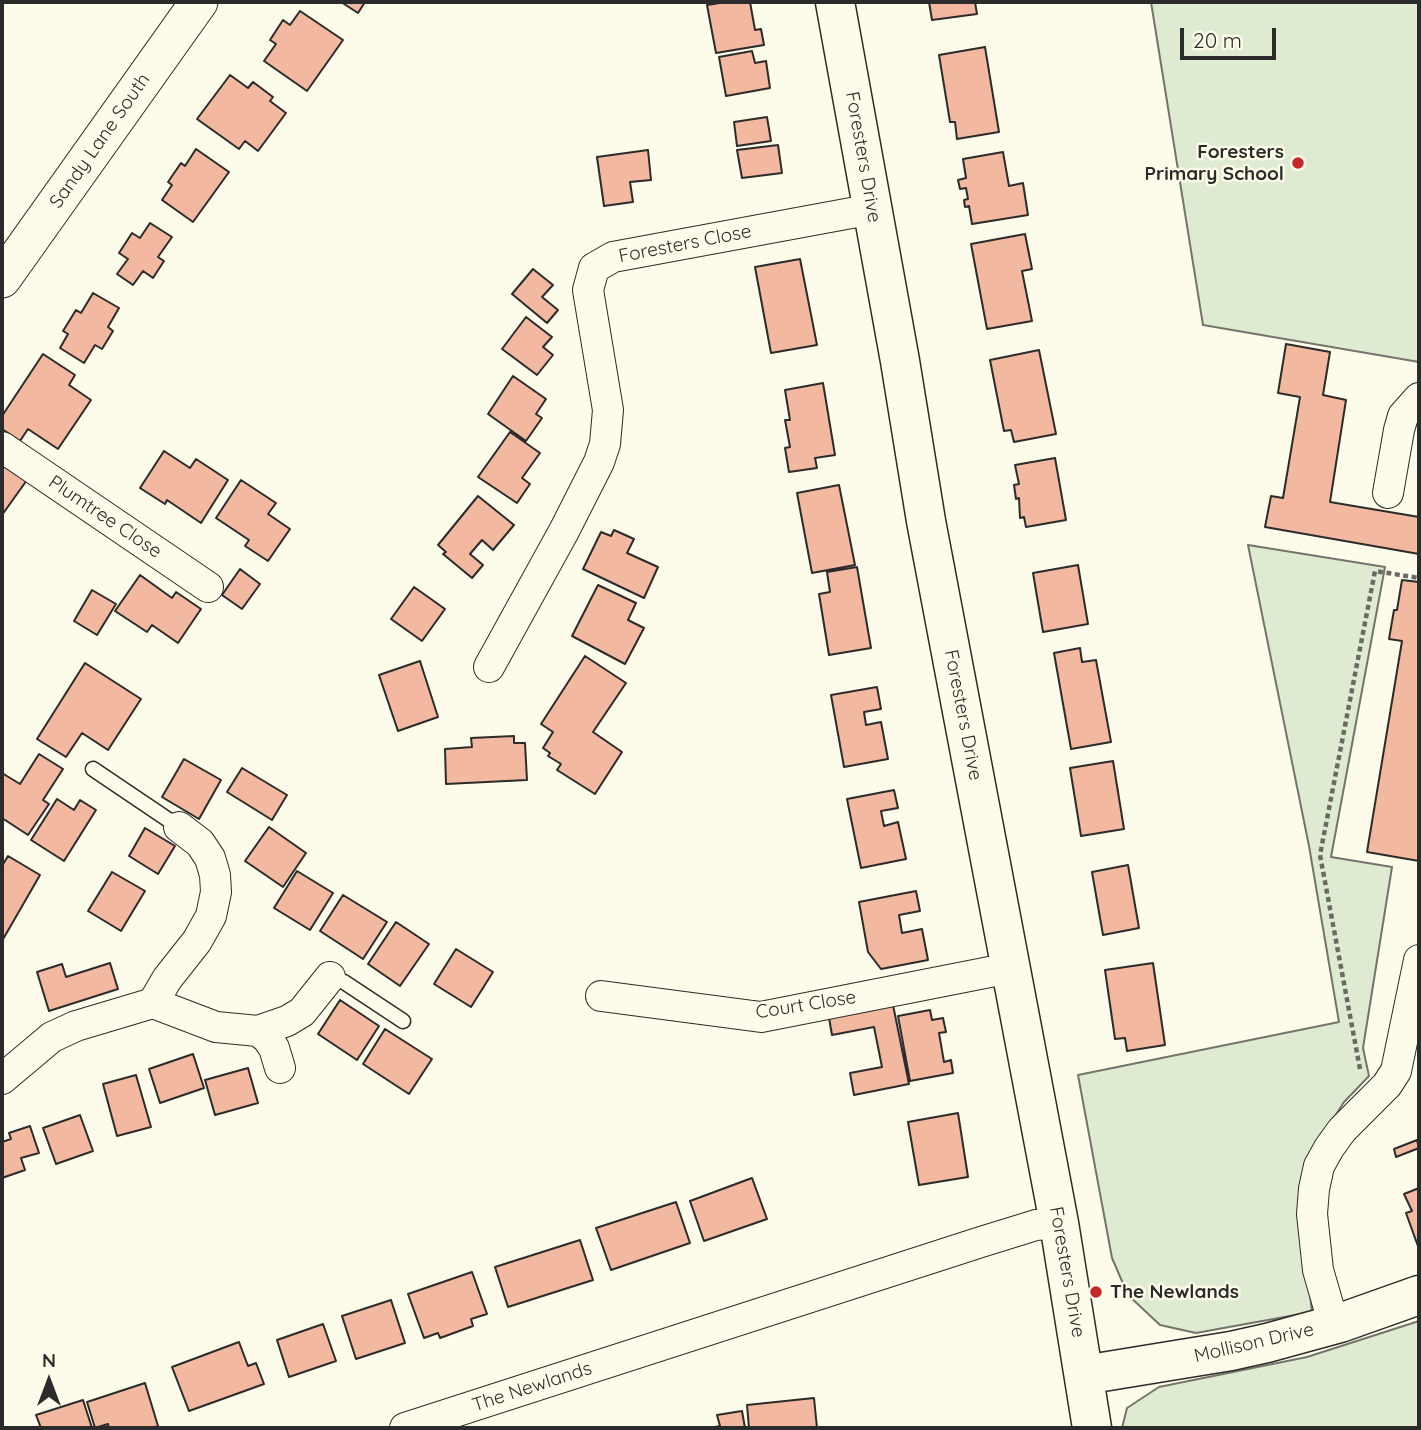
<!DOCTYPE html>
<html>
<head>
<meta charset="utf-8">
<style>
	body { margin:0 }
	#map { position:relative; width:1421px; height:1430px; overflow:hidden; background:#fdfbea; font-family:Quicksand,sans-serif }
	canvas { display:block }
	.frame { position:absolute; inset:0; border:4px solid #2b2b2b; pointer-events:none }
	.north { position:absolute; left:14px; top:1346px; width:70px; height:70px; -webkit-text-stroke:5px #fdfbea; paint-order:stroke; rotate:0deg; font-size:19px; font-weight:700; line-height:28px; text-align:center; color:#2b2b2b }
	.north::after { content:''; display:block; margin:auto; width:24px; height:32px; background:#2b2b2b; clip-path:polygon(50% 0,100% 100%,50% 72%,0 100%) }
	.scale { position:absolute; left:1180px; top:28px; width:96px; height:32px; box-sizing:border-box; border:4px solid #2b2b2b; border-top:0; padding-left:9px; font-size:21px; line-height:24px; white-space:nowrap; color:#2b2b2b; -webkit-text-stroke:5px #fdfbea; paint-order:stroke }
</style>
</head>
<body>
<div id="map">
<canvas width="1421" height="1430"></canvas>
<div class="frame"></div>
<div class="north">N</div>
<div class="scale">20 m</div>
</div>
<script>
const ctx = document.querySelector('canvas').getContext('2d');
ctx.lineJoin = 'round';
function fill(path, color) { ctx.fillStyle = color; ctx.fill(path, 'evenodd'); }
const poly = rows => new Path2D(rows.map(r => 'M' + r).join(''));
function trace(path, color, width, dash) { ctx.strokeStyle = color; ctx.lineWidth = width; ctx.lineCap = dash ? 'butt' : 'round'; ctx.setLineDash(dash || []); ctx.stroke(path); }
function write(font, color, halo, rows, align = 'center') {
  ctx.font = font + ' Quicksand,sans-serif'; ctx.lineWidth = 5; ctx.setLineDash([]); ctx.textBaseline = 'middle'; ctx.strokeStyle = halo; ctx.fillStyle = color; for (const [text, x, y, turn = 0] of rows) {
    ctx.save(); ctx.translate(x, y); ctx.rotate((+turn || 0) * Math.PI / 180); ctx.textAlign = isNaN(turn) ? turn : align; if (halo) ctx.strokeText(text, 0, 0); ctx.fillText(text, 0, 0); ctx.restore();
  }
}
const green = poly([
	[1151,2,1419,2,1419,362,1203,325,1151,2],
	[1248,545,1385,567,1331,857,1392,867,1363,1048,1369,1076,1344,1102,1309,1157,1299,1203,1312,1312,1196,1333,1160,1325,1128,1295,1112,1258,1078,1075,1339,1022,1309,846,1248,545],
	[1419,1321,1419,1428,1122,1428,1127,1408,1159,1387,1307,1357,1419,1321]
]);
fill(green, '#deebd1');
trace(green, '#74746e', 2);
const building = poly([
	[341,2,365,2,358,13,341,2],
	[726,2,750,2,755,30,761,29,764,45,716,53,707,5,726,2],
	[929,2,975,2,977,14,932,20,929,2],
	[300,11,343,40,307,91,264,61,276,44,270,40,283,20,290,25,300,11],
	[985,47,999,132,957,139,955,122,950,122,939,55,985,47],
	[752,51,755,63,766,61,770,88,726,96,719,57,752,51],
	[230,75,248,88,253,82,273,97,270,101,286,113,258,151,245,141,239,149,197,119,230,75],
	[767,117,771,141,737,146,734,122,767,117],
	[778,145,782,173,742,178,737,150,778,145],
	[196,149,229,172,193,222,162,200,172,185,168,182,181,163,185,166,196,149],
	[648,150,651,180,630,182,633,202,604,206,597,157,648,150],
	[1003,152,1009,186,1023,183,1028,215,972,224,969,206,965,207,964,200,968,199,966,188,960,189,958,180,966,178,963,159,1003,152],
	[150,223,172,237,158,257,164,261,153,278,143,271,133,285,117,274,128,259,119,253,132,233,140,238,150,223],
	[1025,234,1032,269,1022,271,1032,321,987,329,971,244,1025,234],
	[800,259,817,345,771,353,755,267,800,259],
	[533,269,553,285,542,297,558,310,547,323,512,294,533,269],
	[93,293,119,308,108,327,113,331,102,349,95,345,84,363,60,348,68,334,63,331,76,310,81,313,93,293],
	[526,317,552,337,543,347,553,355,537,375,502,349,526,317],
	[1286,344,1330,352,1323,395,1346,400,1330,502,1419,517,1419,554,1265,527,1271,496,1283,498,1300,397,1278,393,1286,344],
	[1039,350,1056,434,1014,442,1011,430,1004,431,990,360,1039,350],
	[43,354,75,375,69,385,91,400,58,449,28,429,20,441,2,429,2,416,43,354],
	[513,376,546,399,536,414,542,418,526,441,488,414,513,376],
	[823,383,835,455,815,458,817,468,789,472,785,448,790,447,785,420,790,420,785,390,823,383],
	[510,432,540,453,522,478,530,484,517,503,478,477,510,432],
	[164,451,190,468,196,459,228,480,201,523,167,500,165,504,140,488,164,451],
	[1055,458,1066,520,1026,527,1024,517,1020,518,1019,498,1016,499,1014,485,1019,484,1015,465,1055,458],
	[2,462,27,480,2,515,2,462],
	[241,480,276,503,268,514,290,529,268,561,245,546,249,540,216,518,241,480],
	[839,485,855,565,812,573,797,493,839,485],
	[478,496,514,525,493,550,482,540,470,554,483,565,472,578,443,554,446,552,438,545,478,496],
	[614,530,634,539,627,553,658,567,644,598,583,569,601,532,611,536,614,530],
	[1078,565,1088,624,1043,632,1033,573,1078,565],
	[857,567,871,648,829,655,819,594,830,592,827,572,857,567],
	[240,569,260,584,242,609,222,595,240,569],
	[140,575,172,598,176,592,201,609,178,643,152,625,147,632,115,611,140,575],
	[1402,580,1419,582,1419,861,1367,852,1402,641,1389,639,1394,610,1397,610,1402,580],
	[598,585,636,603,628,620,644,628,625,664,572,636,598,585],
	[414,587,445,609,422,641,391,619,414,587],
	[92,590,116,604,97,635,74,621,92,590],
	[1080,648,1082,662,1096,660,1111,742,1071,749,1054,653,1080,648],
	[585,656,626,683,593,732,622,752,595,794,557,770,561,764,548,756,550,753,543,748,553,732,541,724,585,656],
	[420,661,438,717,398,731,379,675,420,661],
	[85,663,141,699,108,750,82,733,66,757,37,739,85,663],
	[877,687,881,709,864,712,866,725,881,722,888,759,844,767,831,695,877,687],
	[514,736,514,743,525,743,527,780,446,784,445,749,472,747,471,738,514,736],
	[39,754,63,769,43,800,49,804,28,835,2,818,2,773,20,784,39,754],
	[184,759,221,780,199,819,162,797,184,759],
	[1113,761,1124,829,1081,836,1070,768,1113,761],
	[242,768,287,795,272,820,227,792,242,768],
	[894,790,898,808,881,811,884,826,898,822,906,859,861,868,847,799,894,790],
	[57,799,74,810,80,800,96,810,64,861,31,840,57,799],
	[269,827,306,853,283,887,245,861,269,827],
	[145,828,175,846,158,874,129,856,145,828],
	[8,856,40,875,2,941,2,866,8,856],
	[1128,865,1139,928,1103,935,1092,872,1128,865],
	[297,871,333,893,310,930,274,908,297,871],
	[112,872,145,891,121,931,88,911,112,872],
	[916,891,920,911,899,915,902,933,922,929,928,960,881,969,868,952,859,902,916,891],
	[343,895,387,922,363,959,320,931,343,895],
	[396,922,429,944,400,986,368,964,396,922],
	[456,949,493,972,471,1007,434,984,456,949],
	[110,963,118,989,49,1011,37,972,62,964,66,977,110,963],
	[1153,963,1165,1045,1127,1051,1125,1038,1115,1039,1105,970,1153,963],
	[340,1000,379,1026,357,1060,318,1034,340,1000],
	[893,1005,909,1084,854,1095,850,1073,882,1067,874,1027,832,1035,829,1018,893,1005],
	[930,1010,932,1020,943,1018,946,1032,939,1033,944,1062,951,1060,953,1073,910,1081,898,1016,930,1010],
	[385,1029,432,1059,409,1094,363,1064,385,1029],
	[193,1054,204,1088,160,1103,149,1069,193,1054],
	[248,1068,258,1103,215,1115,205,1080,248,1068],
	[136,1075,151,1127,117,1136,103,1084,136,1075],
	[958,1113,968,1177,919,1185,908,1122,958,1113],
	[80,1115,93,1151,56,1164,43,1128,80,1115],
	[30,1126,39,1153,21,1158,25,1170,2,1178,2,1142,11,1139,9,1133,30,1126],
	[1417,1140,1419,1148,1396,1157,1394,1149,1417,1140],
	[752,1178,767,1219,704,1241,690,1201,752,1178],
	[1419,1188,1419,1249,1406,1213,1412,1211,1404,1194,1419,1188],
	[676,1202,690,1243,611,1270,596,1228,676,1202],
	[580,1240,593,1280,508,1307,495,1267,580,1240],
	[472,1272,487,1314,471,1319,473,1326,440,1338,438,1333,424,1338,408,1294,472,1272],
	[391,1300,405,1343,356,1359,342,1316,391,1300],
	[323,1324,336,1361,289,1377,277,1340,323,1324],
	[239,1342,248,1366,256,1363,264,1384,189,1411,172,1367,239,1342],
	[145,1383,158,1426,151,1428,109,1428,108,1424,95,1428,87,1402,145,1383],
	[814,1398,817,1428,749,1428,747,1405,814,1398],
	[83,1400,92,1428,41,1428,36,1415,83,1400],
	[742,1411,745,1428,710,1428,720,1426,717,1415,742,1411]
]);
fill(building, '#f2b8a0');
trace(building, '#2b2b2b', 2);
const service = poly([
	[93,769,179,827],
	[330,977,344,982,403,1021]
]);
const minor = poly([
	[2,447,208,587],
	[1388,493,1399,430,1403,416,1419,398],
	[489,667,564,531,599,462,605,444,608,410,588,290,594,268,613,257,873,209],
	[601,996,761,1017,1010,968],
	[153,1003,216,1027,258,1031,287,1021,302,1012,330,977],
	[258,1031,267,1038,274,1048,280,1068],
	[2,1079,52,1037,76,1026,153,1003,167,979,197,941,211,916,216,892,215,875,210,858,200,843,179,827],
	[1340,1323,1329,1308,1318,1270,1312,1214,1314,1189,1319,1166,1329,1148,1342,1130,1387,1085,1396,1071,1419,960],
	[405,1428,981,1242,1036,1225,1059,1223]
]);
const tertiary = poly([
	[2,279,199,2]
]);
const secondary = poly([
	[835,2,900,361,926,521,1059,1223,1092,1428],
	[1084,1375,1231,1351,1267,1343,1340,1323,1419,1295]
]);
trace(service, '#2b2b2b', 17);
trace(minor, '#2b2b2b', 32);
trace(tertiary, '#2b2b2b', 39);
trace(secondary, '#2b2b2b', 41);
trace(poly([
	[1360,1069,1320,855,1375,571,1419,578]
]), '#6a6964', 4.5, [5, 3.5]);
trace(service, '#fdfbea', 14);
trace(minor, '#fdfbea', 30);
trace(tertiary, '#fdfbea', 37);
trace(secondary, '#fdfbea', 38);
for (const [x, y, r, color] of [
	[1298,163,7,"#c62828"],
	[1096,1292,7,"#c62828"]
]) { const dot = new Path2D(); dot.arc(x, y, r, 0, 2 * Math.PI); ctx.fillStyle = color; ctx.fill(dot); trace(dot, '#fdfbea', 2.5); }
write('19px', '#2b2b2b', '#fdfbea', [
	["Sandy Lane South",100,141,-55],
	["Foresters Drive",863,157,80],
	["Foresters Close",685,244,-11],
	["Plumtree Close",105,517,34],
	["Foresters Drive",963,715,79],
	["Court Close",806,1005,-9],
	["Foresters Drive",1067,1272,80],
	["Mollison Drive",1254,1343,-13],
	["The Newlands",532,1387,-18]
]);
write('bold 19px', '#2b2b2b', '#fdfbea', [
	["Foresters",1284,152],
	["Primary School",1284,174],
	["The Newlands",1110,1292,"left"]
], 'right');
</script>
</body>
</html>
